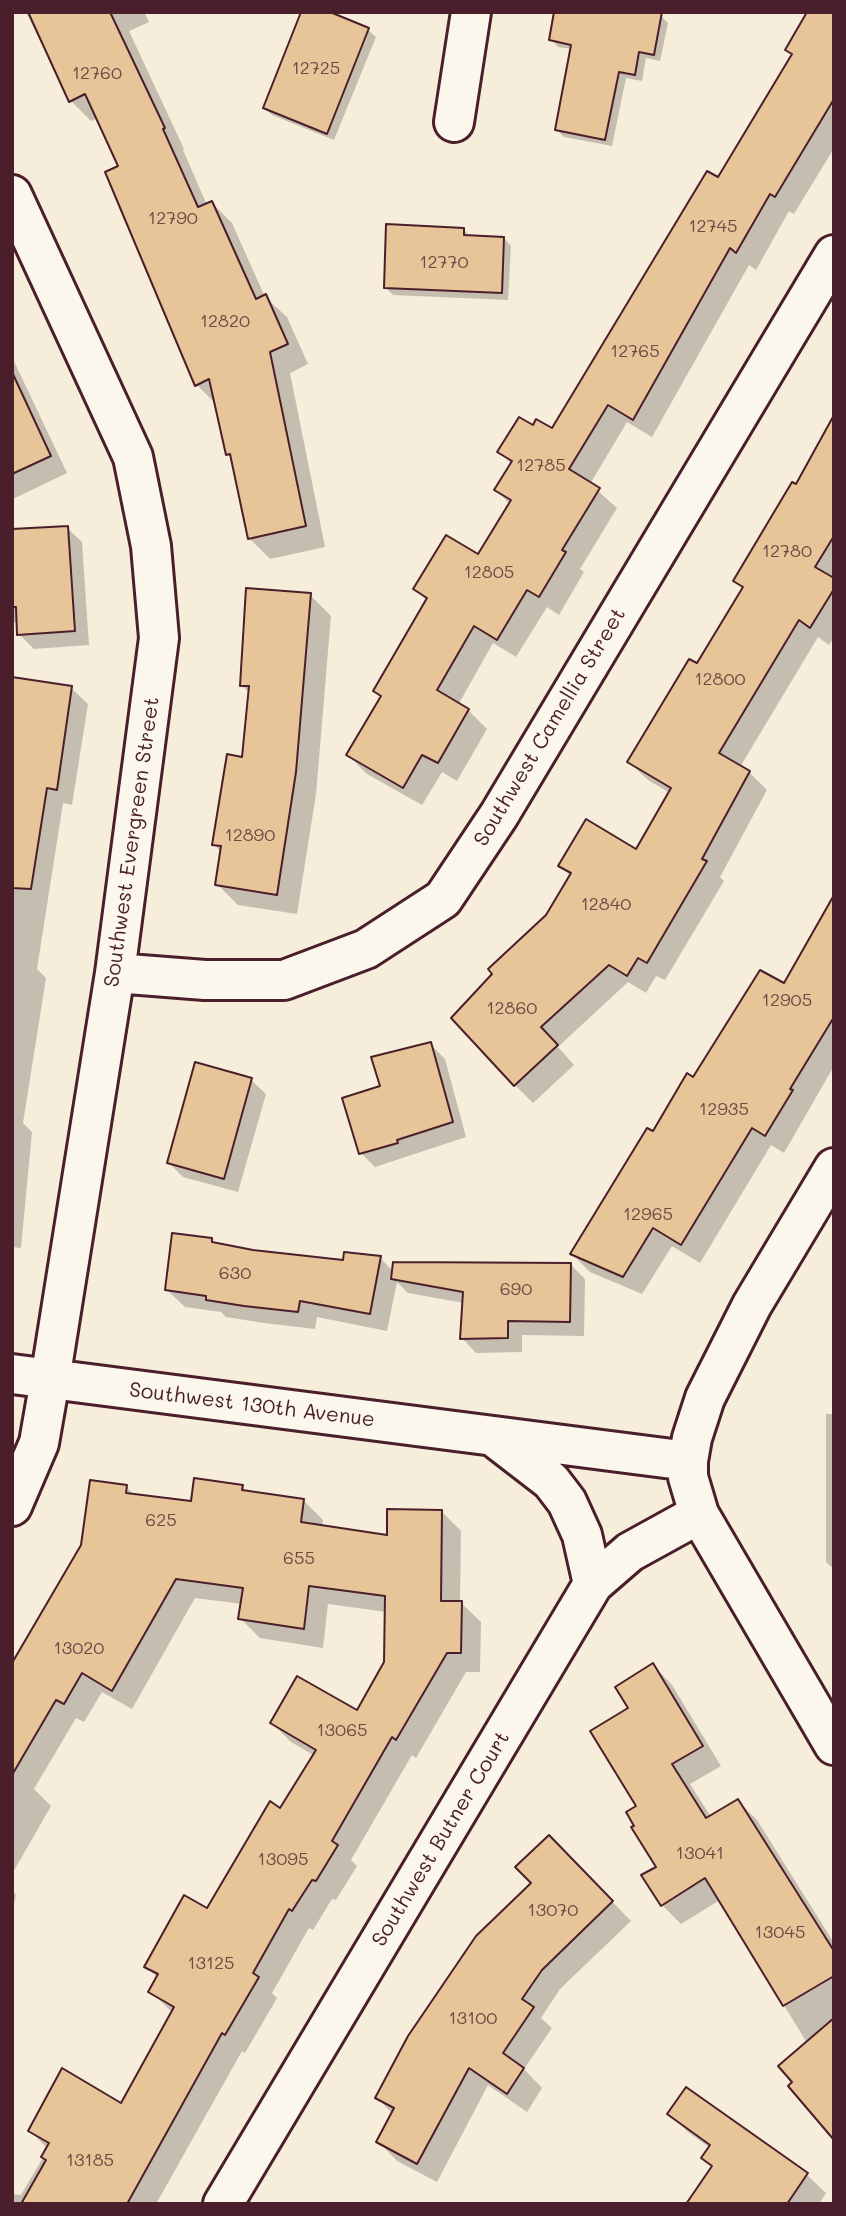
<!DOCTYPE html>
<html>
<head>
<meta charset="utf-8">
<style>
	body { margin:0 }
	#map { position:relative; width:846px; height:2216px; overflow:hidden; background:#f7eddb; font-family:Mali,sans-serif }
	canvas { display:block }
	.frame { position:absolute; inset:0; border:14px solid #4a1f2b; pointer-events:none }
</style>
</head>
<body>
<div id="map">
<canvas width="846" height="2216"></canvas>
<div class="frame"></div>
</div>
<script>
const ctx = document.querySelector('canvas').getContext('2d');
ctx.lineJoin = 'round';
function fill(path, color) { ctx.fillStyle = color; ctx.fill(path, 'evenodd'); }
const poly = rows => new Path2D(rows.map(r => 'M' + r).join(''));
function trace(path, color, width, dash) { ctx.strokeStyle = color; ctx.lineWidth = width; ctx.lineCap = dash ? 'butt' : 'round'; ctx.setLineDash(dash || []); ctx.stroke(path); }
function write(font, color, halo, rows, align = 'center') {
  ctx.font = font + ' Mali,sans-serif'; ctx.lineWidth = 6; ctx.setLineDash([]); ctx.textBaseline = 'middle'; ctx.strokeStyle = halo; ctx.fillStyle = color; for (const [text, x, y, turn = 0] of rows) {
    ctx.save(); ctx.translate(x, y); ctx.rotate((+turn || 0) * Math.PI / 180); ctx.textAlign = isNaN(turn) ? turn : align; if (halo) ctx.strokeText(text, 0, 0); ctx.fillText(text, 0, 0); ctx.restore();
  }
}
fill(poly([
	[26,12,144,12,149,22,129,31,184,149,183,150,207,205,212,203,232,223,265,297,287,317,308,364,290,373,325,547,270,559,249,538,233,459,227,454,217,405,197,385,120,167,98,118,91,121,71,101,47,49,41,43],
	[326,12,368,30,376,37,334,140,272,115,265,108],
	[834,12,834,148,794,214,789,211,756,270,749,265,652,437,627,422,590,484,617,508,580,569,584,572,559,615,547,607,516,657,493,643,458,705,468,710,487,729,457,781,442,772,422,805,367,774,348,755,382,697,375,691,427,601,415,589,478,557,510,504,496,490,512,464,499,452,533,428,552,430,719,180,793,55,787,49],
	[661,16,668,23,660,61,646,58,642,81,626,78,612,146,564,137,556,129,572,49,558,47,551,39],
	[464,230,471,237,504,238,511,246,508,300,393,295,385,287],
	[12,357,67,473,13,499,12,497],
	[834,438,834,637,829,645,818,637,740,767,749,772,767,790,720,877,724,881,665,980,656,976,646,993,628,982,558,1047,574,1065,533,1103,515,1085,547,917,571,876,560,866,636,851,670,793,648,780,629,762,697,666,743,589,735,580,796,486],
	[67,528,82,542,89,645,34,649,19,634,18,622,12,622,12,550],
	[310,595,331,616,316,794,297,914,238,905,217,884,221,852,214,844,244,759,250,693,241,685],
	[12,683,71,688,88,704,72,805,63,803,37,969,46,978,23,1123,32,1132,21,1248,12,1247],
	[834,898,834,1066,784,1153,771,1145,700,1263,672,1246,642,1294,590,1272,572,1254,654,1133,694,1080,785,986],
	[430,1044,445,1059,466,1137,375,1167,361,1153,382,1088],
	[251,1080,266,1094,238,1192,183,1177,169,1163],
	[212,1239,216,1244,253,1251,344,1262,380,1258,394,1272,570,1264,585,1279,584,1336,522,1335,522,1352,476,1353,462,1338,464,1303,408,1293,397,1282,387,1331,317,1317,315,1329,264,1323,226,1317,221,1312,185,1307,167,1290],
	[826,1414,834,1414,834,1569,826,1562],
	[126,1487,136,1496,192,1503,242,1487,248,1492,304,1501,323,1520,322,1527,388,1537,442,1512,461,1531,460,1602,481,1622,480,1672,466,1672,416,1758,412,1755,351,1860,357,1866,336,1900,332,1899,313,1930,309,1928,272,1993,277,1998,245,2053,242,2051,156,2204,12,2204,12,2194,21,2195,48,2149,30,2131,121,2105,173,2013,150,1991,158,1978,146,1966,207,1910,281,1810,315,1756,291,1742,272,1723,357,1712,386,1663,387,1612,328,1604,323,1648,260,1638,240,1618,242,1604,195,1598,132,1709,102,1692,84,1722,76,1718,34,1789,51,1806,12,1874,12,1667],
	[653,1665,672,1685,721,1766,690,1784,711,1817,738,1801,757,1820,834,1943,834,2137,794,2082,807,2043,720,1900,681,1924,662,1905,658,1867,639,1807,631,1709],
	[549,1837,631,1921,560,1989,541,2018,552,2028,524,2069,542,2088,527,2112,488,2085,437,2182,397,2161,378,2141,393,2114,377,2098,534,1884],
	[12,1890,16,1895,12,1913],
	[686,2089,807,2175,826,2193,819,2204,688,2204,713,2168,703,2158,710,2148,688,2132,669,2113]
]), '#0003');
const building = poly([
	[28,12,110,12,165,128,163,129,198,207,212,201,256,299,266,294,288,344,270,352,306,526,248,539,230,454,226,455,209,379,195,386,105,172,118,166,85,94,69,102,28,12],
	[301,12,330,12,369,28,327,134,263,108,301,12],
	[554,12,662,12,654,55,639,52,635,75,619,72,605,140,555,130,571,45,549,40,554,12],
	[807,12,834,12,834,99,775,197,770,194,736,253,730,248,633,420,608,405,569,469,600,488,562,550,566,552,539,597,527,590,497,640,474,626,437,690,469,709,438,763,422,755,403,788,346,755,381,696,373,691,427,598,413,589,446,535,478,554,511,500,494,490,512,461,497,452,519,417,533,425,536,419,552,428,707,171,718,177,792,54,785,50,807,12],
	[386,224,464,228,464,235,504,237,502,293,384,288,386,224],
	[12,372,51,456,12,474,12,372],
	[834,415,834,536,815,567,834,578,834,589,810,628,799,620,719,753,750,771,702,859,707,861,647,963,638,958,627,976,609,965,541,1027,558,1045,514,1086,451,1018,492,974,488,969,546,915,571,873,558,866,586,819,636,849,671,788,627,762,689,659,697,663,743,587,733,581,792,482,796,484,834,415],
	[68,526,75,631,17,635,16,607,12,607,12,529,68,526],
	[246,588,311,593,296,772,277,895,215,885,221,846,212,845,227,754,242,757,249,686,240,686,246,588],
	[12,677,72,686,57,790,47,788,31,889,12,888,12,677],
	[834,895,834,1017,790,1089,793,1090,765,1136,752,1128,681,1245,653,1228,623,1277,570,1254,647,1128,653,1131,687,1073,693,1077,760,970,784,983,834,895],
	[431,1042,453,1122,397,1140,398,1143,359,1154,342,1098,380,1086,371,1057,431,1042],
	[195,1062,252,1078,224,1179,167,1163,195,1062],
	[172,1233,212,1238,212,1242,253,1250,343,1260,344,1252,381,1256,370,1314,300,1301,298,1312,244,1306,206,1300,206,1296,165,1290,172,1233],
	[393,1262,571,1263,570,1322,508,1321,508,1338,460,1339,463,1292,391,1279,393,1262],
	[194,1478,243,1485,242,1490,304,1499,301,1522,387,1535,387,1509,442,1510,441,1601,462,1601,461,1653,447,1653,396,1740,392,1737,332,1841,338,1845,316,1881,312,1880,292,1911,289,1909,253,1973,259,1977,225,2035,222,2033,127,2204,21,2204,46,2160,41,2157,49,2143,28,2131,62,2068,121,2103,174,2007,148,1992,158,1974,144,1967,184,1895,207,1908,270,1801,280,1808,316,1750,270,1723,297,1676,357,1710,384,1662,385,1596,309,1586,304,1629,238,1619,243,1588,176,1579,112,1691,82,1673,64,1704,56,1700,12,1775,12,1663,81,1545,90,1480,127,1485,126,1493,191,1501,194,1478],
	[653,1663,703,1746,672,1764,706,1818,738,1799,834,1951,834,1976,783,2006,705,1878,661,1906,641,1875,656,1867,631,1827,634,1826,626,1812,636,1806,590,1731,628,1708,615,1687,653,1663],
	[549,1835,613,1901,542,1970,522,1999,534,2007,503,2053,524,2068,507,2094,469,2068,417,2164,376,2142,394,2108,375,2098,408,2036,476,1936,531,1883,515,1867,549,1835],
	[834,2018,834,2140,788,2086,792,2082,778,2066,834,2018],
	[686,2087,808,2173,787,2204,686,2204,712,2166,701,2158,710,2145,667,2114,686,2087]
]);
fill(building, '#e8c599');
trace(building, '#4a1f2b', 2);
const minor = poly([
	[454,122,471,12],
	[12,195,133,457,151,546,159,638,115,973,50,1380,39,1443,12,1506],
	[115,973,205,980,284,980,366,949,443,899,499,815,834,255],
	[834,1168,752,1305,705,1398,692,1438,688,1461,688,1477,699,1514,834,1745],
	[12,1374,688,1461],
	[494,1437,551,1481,567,1502,582,1535,593,1584],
	[223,2204,593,1584,630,1552,699,1514]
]);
trace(minor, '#4a1f2b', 44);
trace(minor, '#fbf7ec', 38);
write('18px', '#724846', null, [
	["12725",316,68],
	["12760",97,73],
	["12790",173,218],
	["12745",713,226],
	["12770",444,262],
	["12820",225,321],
	["12765",635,351],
	["12785",541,465],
	["12780",787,551],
	["12805",489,572],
	["12800",720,679],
	["12890",250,835],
	["12840",606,904],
	["12905",787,1000],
	["12860",512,1008],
	["12935",724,1109],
	["12965",648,1214],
	["630",235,1273],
	["690",516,1289],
	["625",161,1520],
	["655",299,1558],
	["13020",79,1648],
	["13065",342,1730],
	["13041",700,1853],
	["13095",283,1859],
	["13070",553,1910],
	["13045",780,1932],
	["13125",211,1963],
	["13100",473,2018],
	["13185",90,2160]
]);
write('21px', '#4a1f2b', '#fbf7ec', [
	["Southwest Camellia Street",550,727,-59],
	["Southwest Evergreen Street",132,842,-82],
	["Southwest 130th Avenue",252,1405,7],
	["Southwest Butner Court",441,1839,-59]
]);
</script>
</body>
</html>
